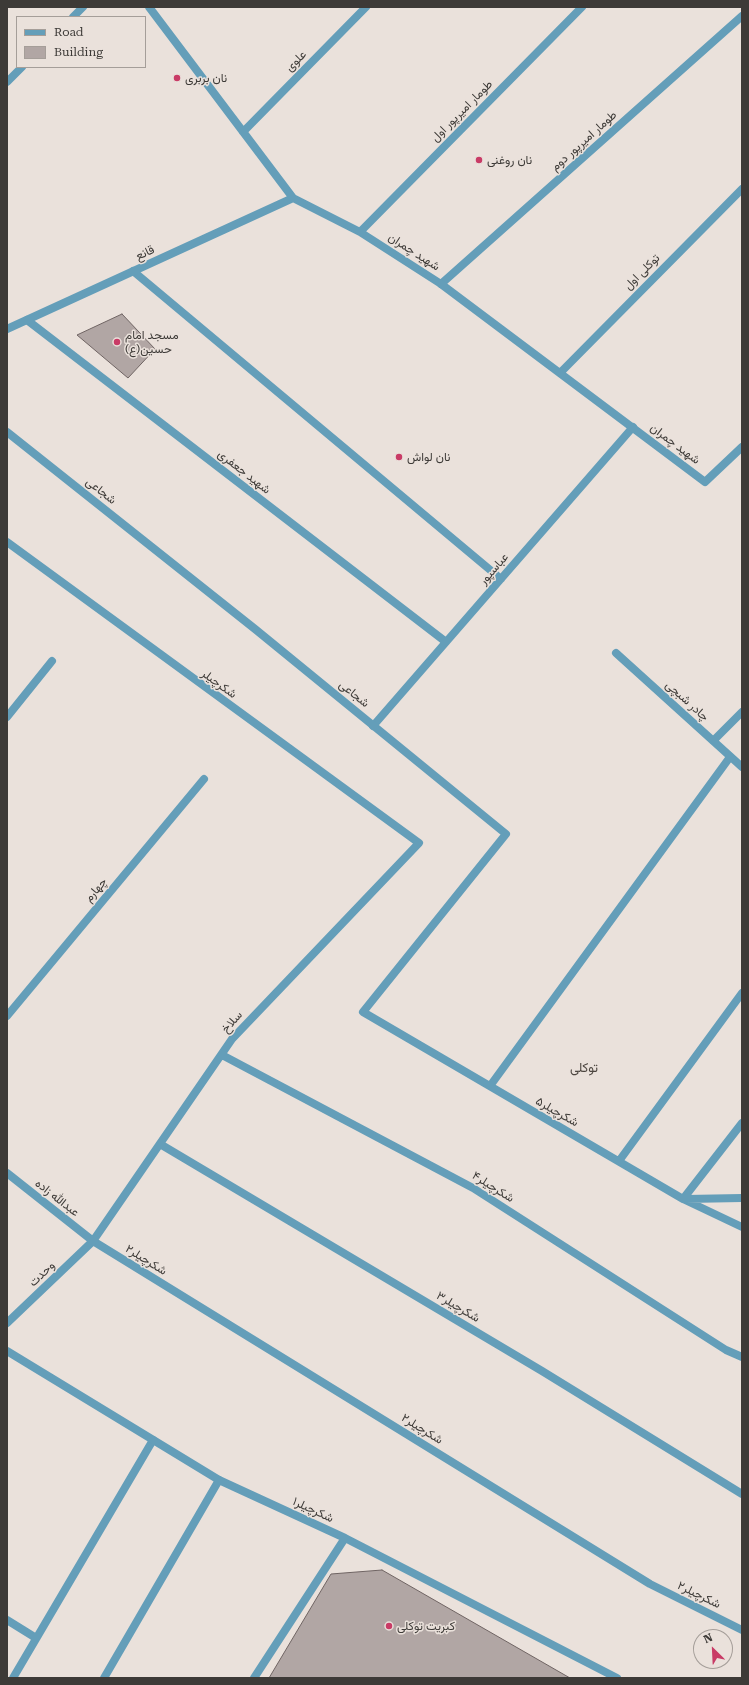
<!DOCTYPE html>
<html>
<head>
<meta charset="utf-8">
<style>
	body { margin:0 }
	#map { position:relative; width:749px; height:1685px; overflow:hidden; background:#eae1db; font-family:"Roboto Serif",serif }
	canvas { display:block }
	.frame { position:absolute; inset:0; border:8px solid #3d3a37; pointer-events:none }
	.legend { position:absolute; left:16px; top:16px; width:130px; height:52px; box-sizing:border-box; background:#eae1db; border:1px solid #a59e99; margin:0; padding:5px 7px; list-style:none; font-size:12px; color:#3d3a37 }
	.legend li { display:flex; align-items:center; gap:8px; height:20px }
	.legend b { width:20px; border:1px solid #a59e99 }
	.north { position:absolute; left:693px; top:1629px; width:40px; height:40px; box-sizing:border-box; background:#eae1db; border:1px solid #a59e99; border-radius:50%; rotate:336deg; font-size:11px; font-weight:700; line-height:16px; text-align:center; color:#3d3a37 }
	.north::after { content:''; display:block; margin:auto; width:14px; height:18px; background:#c93b66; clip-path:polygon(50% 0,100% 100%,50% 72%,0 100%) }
</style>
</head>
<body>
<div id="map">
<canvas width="749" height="1685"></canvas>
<div class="frame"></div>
<ul class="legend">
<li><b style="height:5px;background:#649eb9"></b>Road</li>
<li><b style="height:11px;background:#b1a6a4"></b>Building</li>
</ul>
<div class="north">N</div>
</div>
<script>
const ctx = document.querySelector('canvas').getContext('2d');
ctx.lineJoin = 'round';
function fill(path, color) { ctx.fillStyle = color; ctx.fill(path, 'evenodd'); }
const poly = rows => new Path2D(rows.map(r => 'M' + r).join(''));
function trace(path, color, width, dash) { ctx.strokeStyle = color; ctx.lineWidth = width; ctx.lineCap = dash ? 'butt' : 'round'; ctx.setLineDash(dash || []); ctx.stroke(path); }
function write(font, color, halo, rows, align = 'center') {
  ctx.font = font + ' "Roboto Serif",Vazirmatn,serif'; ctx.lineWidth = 3; ctx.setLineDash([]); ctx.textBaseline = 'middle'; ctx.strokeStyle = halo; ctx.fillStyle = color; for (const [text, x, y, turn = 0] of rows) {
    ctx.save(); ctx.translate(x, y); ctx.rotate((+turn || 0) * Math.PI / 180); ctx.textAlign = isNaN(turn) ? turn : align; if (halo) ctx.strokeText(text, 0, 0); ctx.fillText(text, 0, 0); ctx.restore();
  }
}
const building = poly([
	[122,314,155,349,128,378,77,335,122,314],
	[382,1570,570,1678,269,1678,331,1574,382,1570]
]);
fill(building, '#b1a6a4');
trace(building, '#6f6463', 1);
trace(poly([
	[133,271,501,579],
	[441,284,742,16],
	[27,320,446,642],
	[7,717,52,661],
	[373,726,633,427],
	[7,1323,93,1241,650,1584,742,1630],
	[7,1620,36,1638],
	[13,1678,153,1440],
	[104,1678,219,1480]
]), '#649eb9', 8);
trace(poly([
	[149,7,293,198,360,232,441,284,705,482,742,447],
	[73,17,83,7],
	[7,82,22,67],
	[243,132,366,7],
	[360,232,582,7],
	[7,329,293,198],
	[560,373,742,189],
	[7,432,255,629,506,834,363,1012,683,1199,742,1227],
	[7,542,419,843,232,1039,93,1241,7,1173],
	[616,653,742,767],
	[713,741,742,712],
	[7,1016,204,779],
	[222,1055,473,1188,726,1350,742,1357],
	[490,1086,730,757],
	[160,1144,542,1371,742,1494],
	[619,1161,742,993],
	[683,1199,742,1123],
	[686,1199,742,1198],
	[7,1351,219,1480,345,1538,617,1678],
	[254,1678,345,1538]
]), '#649eb9', 8);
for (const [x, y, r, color] of [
	[177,78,4,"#c93b66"],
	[479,160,4,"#c93b66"],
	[117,342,4,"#c93b66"],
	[399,457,4,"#c93b66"],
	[389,1626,4,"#c93b66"]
]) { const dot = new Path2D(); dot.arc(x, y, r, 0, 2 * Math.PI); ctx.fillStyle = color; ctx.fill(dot); trace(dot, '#eae1db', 1.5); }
write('12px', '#3d3a37', '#eae1db', [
	["علوی",296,61,-45],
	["طومار امیرپور اول",462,111,-45],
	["طومار امیرپور دوم",584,141,-42],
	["شهید چمران",414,252,33],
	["قانع",145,253,-25],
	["توکلی اول",642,272,-45],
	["شهید چمران",675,444,37],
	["شهید جعفری",244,472,38],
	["شجاعی",101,491,38],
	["عباسپور",494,569,-49],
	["شکرچیلر",219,684,36],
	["شجاعی",354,694,39],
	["چادر شبچی",687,701,42],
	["چهارم",96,890,-50],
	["سلاخ",232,1022,-48],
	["شکرچیلر۵",557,1112,30],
	["شکرچیلر۴",493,1187,32],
	["عبدالله زاده",57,1198,38],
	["شکرچیلر۲",146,1260,32],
	["وحدت",42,1274,-44],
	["شکرچیلر۳",458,1307,31],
	["شکرچیلر۲",422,1429,32],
	["شکرچیلر۱",313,1510,25],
	["شکرچیلر۲",699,1595,26]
]);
write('12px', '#3d3a37', '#eae1db', [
	["نان بربری",185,78],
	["نان روغنی",487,160],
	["مسجد امام",125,335],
	["حسین(ع)",125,349],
	["نان لواش",407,457],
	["کبریت توکلی",397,1626]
], 'left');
write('13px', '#4d4640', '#eae1db', [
	["توکلی",584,1068]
]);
</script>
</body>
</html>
